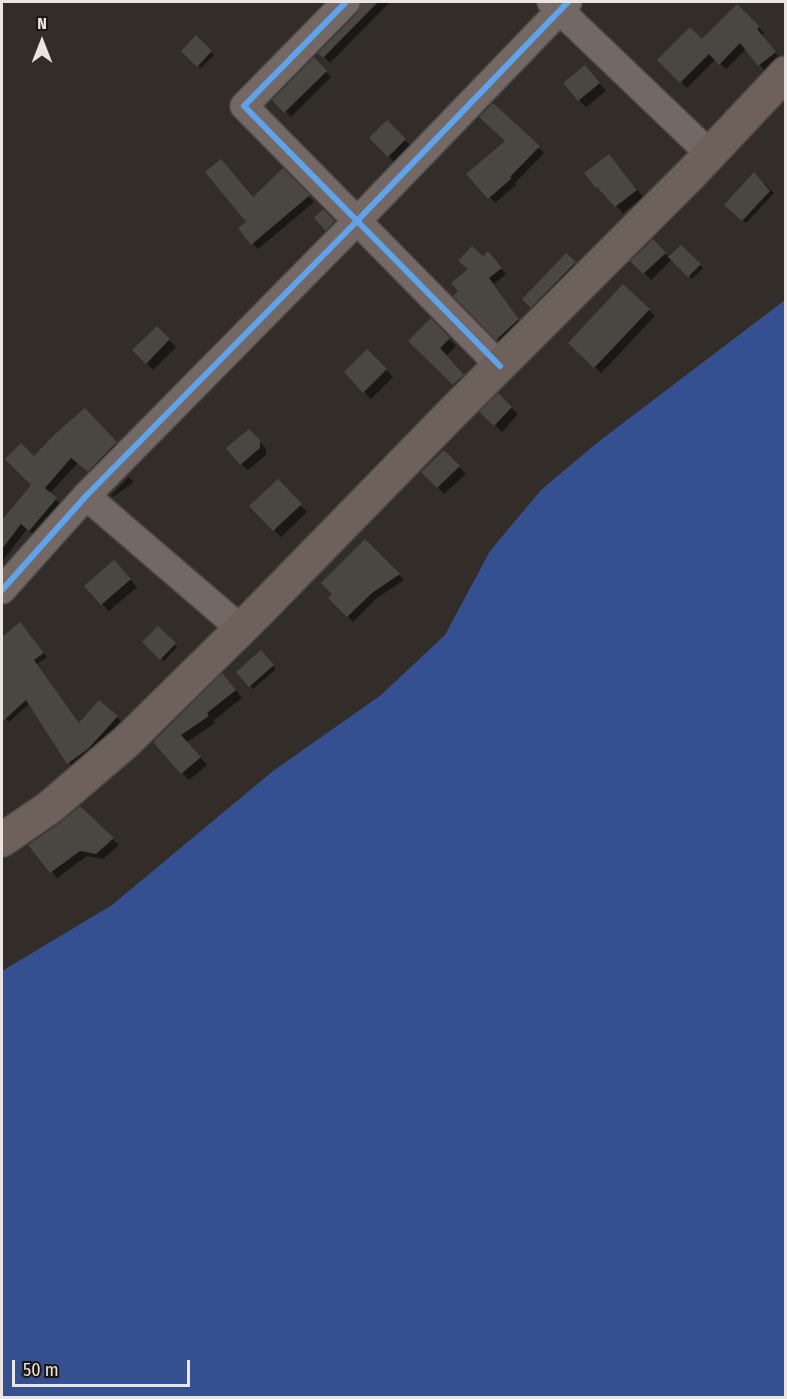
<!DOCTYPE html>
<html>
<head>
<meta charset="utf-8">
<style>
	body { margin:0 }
	#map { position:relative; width:787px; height:1399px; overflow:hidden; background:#322d28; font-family:"Fira Sans Condensed",sans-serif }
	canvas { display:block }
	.frame { position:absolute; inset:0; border:3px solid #eae5e0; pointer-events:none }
	.north { position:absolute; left:12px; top:12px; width:60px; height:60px; -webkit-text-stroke:4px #1a1713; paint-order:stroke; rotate:0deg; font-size:16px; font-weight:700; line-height:24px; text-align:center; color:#eae5e0 }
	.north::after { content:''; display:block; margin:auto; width:21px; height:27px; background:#eae5e0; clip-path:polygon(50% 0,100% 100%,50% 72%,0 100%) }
	.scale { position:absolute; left:12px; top:1360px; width:178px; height:27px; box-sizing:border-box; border:3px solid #eae5e0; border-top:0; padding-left:8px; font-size:18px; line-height:21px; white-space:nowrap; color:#eae5e0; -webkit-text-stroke:4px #1a1713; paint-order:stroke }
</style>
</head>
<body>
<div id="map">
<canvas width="787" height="1399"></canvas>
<div class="frame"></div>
<div class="north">N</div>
<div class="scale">50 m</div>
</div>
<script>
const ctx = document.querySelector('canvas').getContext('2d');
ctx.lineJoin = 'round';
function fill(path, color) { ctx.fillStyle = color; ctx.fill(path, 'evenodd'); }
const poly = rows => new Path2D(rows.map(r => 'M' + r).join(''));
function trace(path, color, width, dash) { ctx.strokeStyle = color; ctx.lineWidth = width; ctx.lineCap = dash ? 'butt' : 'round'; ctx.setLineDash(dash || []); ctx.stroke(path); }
fill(poly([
	[785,300,785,1397,2,1397,2,971,112,905,273,771,381,695,445,635,490,551,541,490,598,442]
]), '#355090');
fill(poly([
	[362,2,390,2,330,63,320,53,359,13,363,6],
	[737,6,764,33,762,35,780,59,765,71,746,49,726,69,716,59,687,88,659,60,702,42],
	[196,37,214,55,201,68,184,51],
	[314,60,331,77,291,117,274,100],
	[592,74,606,91,586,107,579,100],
	[493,105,544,153,515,183,516,185,495,203,468,174,506,141],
	[387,122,412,147,395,163,371,138],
	[616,163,643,197,623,213,597,187,586,173],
	[283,170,314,202,258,249,253,244,248,222,253,199],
	[754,174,774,193,746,223,726,205],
	[323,211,337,225,329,232,316,218],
	[653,241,669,258,681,247,703,268,692,279,672,259,651,280,632,261],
	[566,255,578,266,535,309,524,299],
	[483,258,493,259,506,274,494,284,523,325,503,344,455,296,460,291,470,269],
	[623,286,655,316,601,373,570,343],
	[431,320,456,346,446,356,469,382,461,391,410,341],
	[157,328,176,347,153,370,134,350],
	[367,351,393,377,371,399,346,372],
	[498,395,518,414,502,432,481,412],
	[90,415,121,449,94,476,78,463,49,494,62,505,35,536,27,529,2,562,2,522,33,485,34,458],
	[256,437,266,449,266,455,248,470,241,464],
	[444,452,466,474,444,494,423,472],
	[129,477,134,482,113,497,111,495],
	[278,481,307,512,281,537,251,506],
	[365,541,404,580,377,598,353,622,330,598,334,594],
	[121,568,137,587,109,611,102,604],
	[20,624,47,657,36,665,79,724,99,702,121,721,91,753,72,767,30,703,9,722,2,714,2,698,18,683,2,662,2,639],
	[158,628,177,647,164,661,144,642],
	[260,653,276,669,253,689,238,672],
	[229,682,242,698,213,721,215,723,187,742,207,765,189,780,155,742],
	[80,808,119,845,103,859,87,856,57,878,31,845]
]), '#0007');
fill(poly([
	[361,2,378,2,323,58,318,53,357,13],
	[737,4,759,26,757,29,776,52,758,66,740,43,719,65,709,54,680,83,657,60,690,27,702,39],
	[196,35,212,51,197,67,181,51],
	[314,57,327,71,284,113,272,100],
	[585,65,600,83,578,101,563,83],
	[493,103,540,146,510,177,512,178,488,199,466,174,505,141,479,117],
	[387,120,406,139,388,157,369,138],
	[609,154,637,190,615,207,597,187,596,188,584,173],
	[221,159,253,197,283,168,310,195,251,245,238,228,246,222,205,172],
	[754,172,770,191,742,221,724,205],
	[323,209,335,221,326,231,314,218],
	[653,239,666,253,643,274,630,261],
	[681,245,701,264,688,277,668,257],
	[472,246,483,256,488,251,502,268,489,278,519,319,496,340,453,296,458,291,451,283,468,269,458,261],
	[566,253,576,262,531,308,522,299],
	[623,284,650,309,594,368,568,343],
	[431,318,450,338,440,348,464,375,453,385,408,341],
	[157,326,170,339,146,364,132,350],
	[367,349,387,369,363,393,344,372],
	[498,393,512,407,494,426,479,412],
	[85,408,117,442,88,472,71,458,45,488,57,498,29,531,21,524,2,549,2,520,31,485,5,459,21,443,34,456,56,433],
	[249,429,260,440,260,448,240,465,226,448],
	[444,450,460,466,437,488,421,472],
	[278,479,302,504,273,531,249,506],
	[365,539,400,574,372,593,347,617,328,598,332,594,321,583],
	[114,560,131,579,101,605,84,586],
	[20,622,44,653,34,660,79,723,99,700,118,716,88,749,67,764,26,700,2,722,2,637],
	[158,626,176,643,160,660,142,642],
	[261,650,274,665,249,687,236,672],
	[222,673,236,690,207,713,209,716,181,735,201,757,181,774,153,742],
	[80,806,114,838,96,854,80,851,50,873,28,845,61,822]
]), '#4a4642');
const minor = poly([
	[346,2,244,106,500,366],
	[551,2,710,154],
	[86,496,241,629],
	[2,590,86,496,357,221,568,2]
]);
const secondary = poly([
	[2,840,50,807,127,741,257,613,452,413,692,173,786,73]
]);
trace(minor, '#4f4a46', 30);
trace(secondary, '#4f4a46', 36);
trace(minor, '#746864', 27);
trace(secondary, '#6e615b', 33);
trace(poly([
	[346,2,244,106,500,366],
	[2,590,86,496,357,221,568,2]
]), '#60a3ed', 6);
</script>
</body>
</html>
